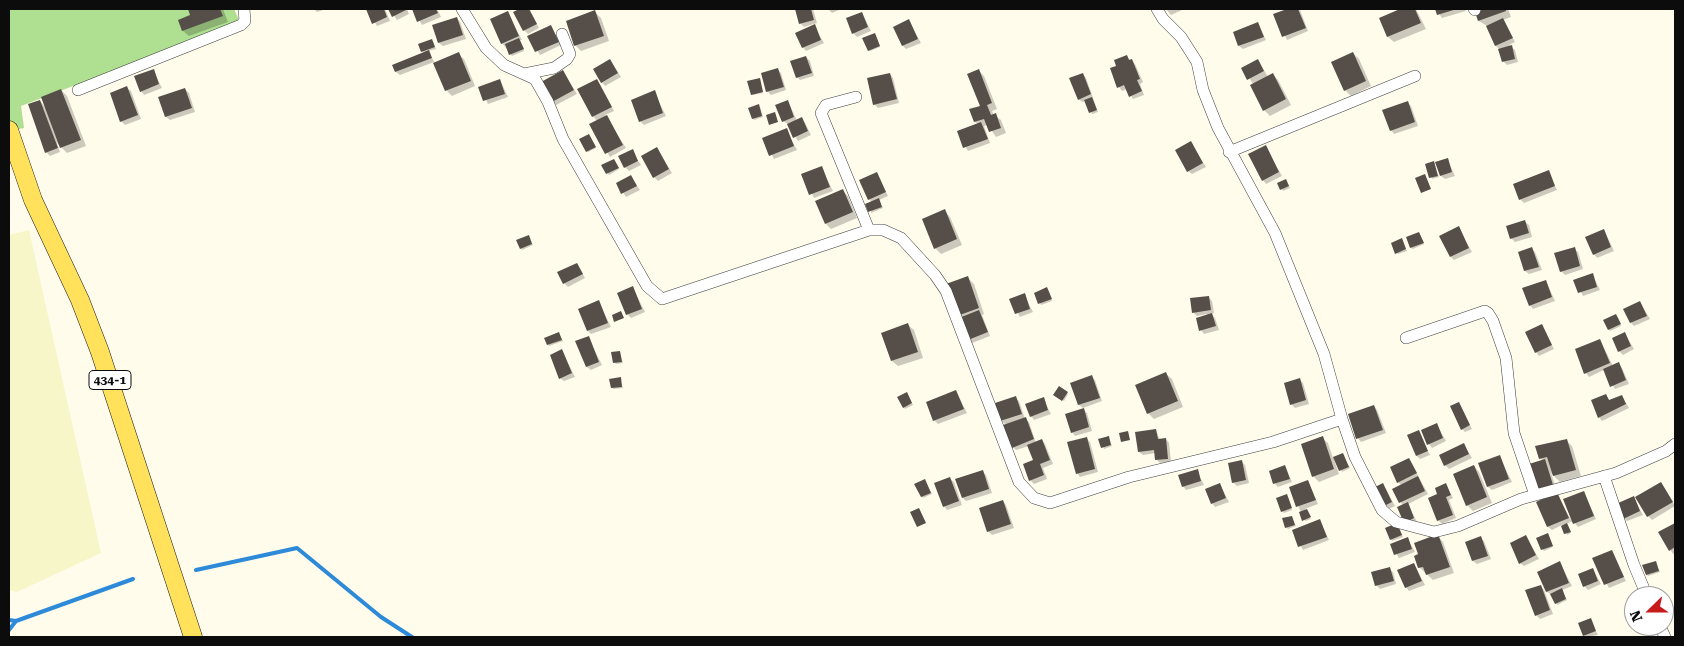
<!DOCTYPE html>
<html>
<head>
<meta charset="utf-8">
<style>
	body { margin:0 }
	#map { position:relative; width:1684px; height:646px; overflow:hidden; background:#fffcec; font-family:"Roboto Serif",serif }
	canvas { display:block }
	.frame { position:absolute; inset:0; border:10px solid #0c0c0c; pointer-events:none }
	.north { position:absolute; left:1624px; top:586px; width:50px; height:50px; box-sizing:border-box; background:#fff; border:1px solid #9e9e9e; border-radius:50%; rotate:248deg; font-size:14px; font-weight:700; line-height:20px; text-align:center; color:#0c0c0c }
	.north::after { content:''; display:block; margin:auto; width:18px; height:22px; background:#c81b19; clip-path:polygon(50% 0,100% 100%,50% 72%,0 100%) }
</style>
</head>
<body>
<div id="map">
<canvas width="1684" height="646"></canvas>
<div class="frame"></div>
<div class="north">N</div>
</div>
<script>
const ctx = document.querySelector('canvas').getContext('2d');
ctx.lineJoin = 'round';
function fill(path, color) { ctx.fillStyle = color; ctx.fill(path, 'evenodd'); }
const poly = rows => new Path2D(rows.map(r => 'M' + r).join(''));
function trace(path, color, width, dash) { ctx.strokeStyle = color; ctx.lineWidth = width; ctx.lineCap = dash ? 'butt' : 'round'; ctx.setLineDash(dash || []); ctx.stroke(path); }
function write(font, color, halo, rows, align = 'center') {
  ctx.font = font + ' "Roboto Serif",serif'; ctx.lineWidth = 5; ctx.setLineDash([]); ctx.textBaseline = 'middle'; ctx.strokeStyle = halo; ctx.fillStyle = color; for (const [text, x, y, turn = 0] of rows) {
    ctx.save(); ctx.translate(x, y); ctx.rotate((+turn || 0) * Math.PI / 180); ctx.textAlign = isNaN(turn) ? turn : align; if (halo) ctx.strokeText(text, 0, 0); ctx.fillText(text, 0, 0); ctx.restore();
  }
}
fill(poly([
	[29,230,101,553,17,592,9,590,9,235]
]), '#f7f6c9');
fill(poly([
	[9,9,234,9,240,22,21,106,24,128,9,131]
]), '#afdf90');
fill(poly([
	[189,9,223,9,228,22,189,36,183,31,179,21,192,16],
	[314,9,326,9,317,12],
	[367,9,385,9,390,21,377,26],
	[390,9,407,9,409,14,397,20],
	[413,9,437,9,441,17,422,25],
	[522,9,530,10,539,28,528,34,524,30,515,12],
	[796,9,813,9,817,23,804,27,800,23],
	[828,9,841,9,832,13],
	[1166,9,1181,9,1182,10,1171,15],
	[1290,9,1300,10,1308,31,1287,40,1275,15],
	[1404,9,1416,9,1426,29,1394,42,1388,37,1381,18],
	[1436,9,1465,9,1466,11,1442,18],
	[1475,9,1508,9,1511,17,1503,20,1515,42,1509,45,1515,50,1518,62,1507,65,1504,62,1500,50,1496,46,1487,26,1479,21],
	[507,12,522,40,520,40,524,51,512,56,502,43],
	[595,12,601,18,609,41,581,51,575,45],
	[862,13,871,31,857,37,853,33],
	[457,18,460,22,466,39,443,46,439,43],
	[909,21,921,43,906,49,903,46],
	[1258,24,1266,40,1243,49,1239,46],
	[814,26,824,43,806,51,803,47],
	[551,27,561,45,540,55,529,36],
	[876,36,880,47,870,51,869,50],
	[433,42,436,49,428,51,435,63,458,54,464,59,475,86,452,96,446,90,434,62,400,75,396,72,394,65,424,54,419,45],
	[1353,53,1359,59,1371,86,1351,96,1345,90],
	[806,57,810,61,814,76,800,80,797,77],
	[1127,57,1135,64,1143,82,1140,84,1144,95,1133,99,1127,89,1122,91,1119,87,1118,66],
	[610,60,621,77,605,86,602,82],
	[1258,60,1268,77,1272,74,1278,80,1291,105,1270,116,1264,110,1251,85,1253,84,1243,68],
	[777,69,781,73,786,90,771,95,767,91],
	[153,70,162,88,144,95,141,91],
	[979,71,984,76,997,109,992,111,994,115,1001,120,1006,133,996,137,988,125,984,126,990,143,968,151,958,132,978,124,975,122,981,106],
	[563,72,577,94,556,105,553,101],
	[890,74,893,78,899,103,878,108,874,104],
	[1083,74,1086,78,1098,112,1092,114,1086,101,1082,102,1079,99],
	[759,79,763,93,753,95,752,94],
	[500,80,508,97,488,104,480,87],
	[597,80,614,111,605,115,626,148,610,157,591,125,597,121,593,116],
	[127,88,131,91,141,119,125,125,121,121],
	[185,89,189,93,195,112,170,120,166,117,160,98],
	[61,90,67,96,86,146,67,153,57,143,60,152,50,156,46,152,40,101,46,108],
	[654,92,666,116,644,125,640,121],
	[788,101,797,121,801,119,805,123,811,135,798,141,788,124,783,121],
	[1407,102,1411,106,1418,126,1394,134,1391,130],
	[760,107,763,117,754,120,753,118],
	[786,130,797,150,774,159,764,139],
	[590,137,596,148,588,152,587,151],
	[1191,143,1206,167,1192,174,1188,171],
	[1265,146,1282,176,1266,184,1263,180],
	[657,149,672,173,658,181,654,177],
	[632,151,641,165,629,171,625,167],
	[1447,159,1455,176,1445,179,1441,176],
	[615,161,619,169,609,175,603,165],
	[1433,163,1439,177,1432,179,1427,165],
	[821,167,833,191,814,198,803,175],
	[1548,172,1557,190,1524,203,1520,199],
	[877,174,888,196,879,200,883,208,871,213,872,202,869,199],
	[631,177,640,190,626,197,618,184],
	[1287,182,1290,188,1283,191,1279,184],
	[842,190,848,196,857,218,831,229,826,224],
	[945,211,950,217,962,245,941,254,935,248],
	[1525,222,1529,225,1532,237,1515,242,1511,238],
	[1458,228,1472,252,1454,260,1451,257],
	[1604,230,1614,251,1597,258,1594,254],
	[1419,233,1424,244,1413,249,1411,248],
	[530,238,533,245,522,250,521,248],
	[1402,240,1407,251,1398,254,1397,253],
	[1532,249,1535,252,1542,270,1529,274,1525,271,1519,253],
	[1574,249,1578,252,1583,269,1565,275,1561,271],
	[577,264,585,278,568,287,564,283],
	[1592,274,1600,290,1583,296,1575,280],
	[968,278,974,284,984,314,982,315,990,336,972,343,958,315],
	[1546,281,1555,301,1533,309,1530,305],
	[633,288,645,312,631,318,627,314],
	[1048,290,1052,301,1041,305,1035,293],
	[1024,295,1033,312,1020,317,1011,300],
	[1208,297,1212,301,1214,313,1211,314,1215,318,1219,330,1204,334,1201,330,1207,314,1197,316,1193,312],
	[599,302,611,327,591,334,588,331],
	[1640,302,1650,319,1634,326,1631,323],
	[1618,317,1621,326,1610,331,1609,329],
	[908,325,914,330,923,358,898,366,892,361,883,334],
	[1542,326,1554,349,1539,356,1536,352],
	[559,334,563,341,549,346,548,345],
	[1625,334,1634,349,1623,355,1619,351],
	[588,337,602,365,591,370,587,367],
	[1600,340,1613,366,1618,364,1622,368,1629,384,1615,389,1604,370,1589,377,1586,373],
	[562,351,575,377,564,381,560,378],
	[620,352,623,363,616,364,615,363],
	[1166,374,1172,379,1183,407,1154,419,1148,413],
	[1092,377,1095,380,1102,401,1083,408,1079,405,1072,383],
	[620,379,623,388,613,389,612,388],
	[1299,379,1303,383,1309,404,1295,408,1291,404],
	[956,391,967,413,938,424,934,420],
	[1067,393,1068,394,1064,401,1056,396],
	[908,395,913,405,905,409,904,407],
	[1606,396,1610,401,1622,396,1629,408,1602,421,1599,417],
	[1015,398,1019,401,1025,419,1029,422,1036,443,1042,440,1045,444,1053,464,1043,468,1047,479,1034,484,1030,480,1034,460,1029,446,1016,450,1013,447,1006,425,1001,420],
	[1043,399,1051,414,1034,420,1031,416],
	[1459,403,1472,429,1465,432,1462,429],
	[1374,406,1377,410,1386,433,1361,442,1358,438],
	[1083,410,1087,413,1092,431,1075,436,1072,432],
	[1437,425,1446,441,1432,448,1429,444],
	[1156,430,1160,440,1166,439,1169,443,1171,462,1160,463,1156,459,1156,453,1143,455,1139,452],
	[1418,432,1430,455,1420,459,1417,456],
	[1108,437,1112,446,1104,449,1100,440],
	[1086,438,1090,442,1098,472,1080,477,1077,473],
	[1322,438,1328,443,1333,458,1342,454,1350,468,1342,472,1336,459,1334,460,1339,474,1319,482,1313,476],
	[1566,440,1572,446,1581,476,1560,482,1551,473,1556,488,1541,492,1543,461,1540,458],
	[1464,445,1472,458,1449,469,1445,465],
	[1499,456,1512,482,1492,490,1488,487],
	[1409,459,1428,494,1408,504,1417,522,1409,525,1403,506,1394,490,1402,486,1398,482],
	[1242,462,1245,465,1249,483,1237,486,1233,482],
	[1285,466,1292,482,1278,487,1275,484],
	[1474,466,1479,472,1492,503,1473,511,1467,505],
	[982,471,986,475,992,493,966,501,963,498],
	[1197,471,1204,485,1186,490,1183,486],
	[950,479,954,482,962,505,947,510,944,506],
	[926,482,932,494,923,498,922,497],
	[1308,482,1318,504,1305,509,1311,519,1305,521,1290,488],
	[1661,483,1675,506,1652,520,1648,516],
	[1383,484,1395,506,1386,510],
	[1220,485,1229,502,1215,507,1212,503],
	[1446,485,1453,498,1449,500,1456,518,1442,524,1438,520,1439,495],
	[1584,492,1596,519,1578,527,1573,521,1566,524,1571,533,1567,535,1562,525,1552,530,1548,527,1557,494,1571,520],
	[1288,497,1292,510,1284,513,1282,511],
	[1634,498,1643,515,1627,521,1624,518],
	[1003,501,1006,505,1014,528,992,535,988,531],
	[1292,517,1296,526,1288,529,1286,527],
	[1320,521,1329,540,1303,550,1293,531],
	[1675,524,1675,553,1673,554,1660,533],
	[1398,526,1403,537,1392,541,1387,529],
	[1548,535,1553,547,1544,551,1542,549],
	[1438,536,1443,542,1454,573,1433,580,1419,567],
	[1526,537,1539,559,1524,566,1520,563],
	[1481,538,1484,541,1491,559,1477,564,1473,561],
	[1408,539,1415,552,1399,558,1391,545],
	[1611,551,1626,581,1609,588,1594,559],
	[1656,562,1660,572,1648,576,1647,575],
	[1560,563,1572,586,1562,590,1567,600,1557,605,1552,595,1547,592,1538,572],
	[1414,564,1425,585,1409,591,1406,587],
	[1389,569,1393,572,1396,584,1380,589,1376,585],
	[1593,569,1601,584,1588,590,1584,586],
	[1540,586,1544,590,1553,614,1540,619,1536,615],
	[1590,619,1598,635,1586,637,1584,635]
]), '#0003');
trace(poly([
	[196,570,297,548,381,617,412,637],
	[9,620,16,621,133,579],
	[9,630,16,621]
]), '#2c8ad9', 4);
fill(poly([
	[188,9,220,9,223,16,182,31,178,20,190,15],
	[366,9,384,9,387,17,372,24],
	[388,9,406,9,406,10,392,17],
	[412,9,436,9,438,13,417,22],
	[519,9,529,9,537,24,523,31,513,12],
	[795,9,811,9,814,20,799,24],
	[1287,9,1298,9,1306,28,1282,37,1273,14],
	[1400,9,1415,9,1421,23,1387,37,1379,18],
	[1435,9,1457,9,1437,15],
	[1474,9,1506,9,1506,11,1478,21],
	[595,10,604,36,574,46,566,21],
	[508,11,519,36,501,44,490,19],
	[862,12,868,27,852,34,846,18],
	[457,17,463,35,438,43,432,25],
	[1503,18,1513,38,1495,46,1486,26],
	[909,19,918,39,902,46,893,27],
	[1258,22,1264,37,1238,46,1233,32],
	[815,24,821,40,802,48,795,33],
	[551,25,559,42,535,52,527,36],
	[875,33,880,46,868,51,862,38],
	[519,38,524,49,509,55,505,44],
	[432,39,435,47,421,52,418,44],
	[1512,45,1515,59,1502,62,1498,49],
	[429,50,432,58,395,72,392,65],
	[459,52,471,81,445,91,433,63],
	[1353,52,1366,81,1344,91,1331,62],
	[1127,55,1129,60,1132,59,1140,79,1137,80,1142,91,1129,97,1124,85,1117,88,1110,68,1116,66,1114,60],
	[806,56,812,73,796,78,790,61],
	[610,59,618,73,601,83,593,69],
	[1258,59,1264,71,1247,80,1241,68],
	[778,68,784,87,766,92,761,73],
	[154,69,159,84,140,92,134,76],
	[979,69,992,103,987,105,991,115,996,113,1001,128,989,132,984,119,974,122,969,109,980,106,967,74],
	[563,70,574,90,552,102,541,82],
	[890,73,897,99,873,105,867,78],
	[1083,73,1091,94,1078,100,1069,78],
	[1273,73,1286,99,1263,111,1250,85],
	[760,78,763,92,751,95,747,81],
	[500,79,505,94,483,101,478,87],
	[597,79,612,107,592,117,577,89],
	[127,86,138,115,120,122,110,93],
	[185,88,192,108,165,117,158,97],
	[61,89,81,140,60,148,41,97],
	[655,90,663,113,639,122,631,100],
	[1092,97,1097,110,1089,113,1084,100],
	[40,100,58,148,45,153,28,104],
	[788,100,794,117,782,122,775,105],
	[1408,101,1415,122,1390,131,1382,110],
	[759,104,762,116,752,119,748,108],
	[775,112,778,122,769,125,766,115],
	[607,115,623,145,605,154,589,124],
	[802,117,808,131,793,138,787,124],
	[981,122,988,139,963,148,957,131],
	[787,128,794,146,769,156,762,138],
	[589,134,596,147,586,152,579,139],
	[1191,141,1203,163,1187,172,1175,150],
	[1266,145,1279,172,1262,181,1248,154],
	[657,147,669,169,653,178,641,156],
	[633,149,638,161,624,168,618,156],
	[1448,158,1452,172,1440,176,1435,162],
	[614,159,619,168,606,174,601,165],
	[1434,161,1438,176,1429,178,1425,164],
	[822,166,830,187,809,195,801,174],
	[1549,170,1555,186,1519,200,1513,184],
	[877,172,886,192,868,200,859,180],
	[1425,174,1431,189,1421,193,1415,178],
	[631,175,637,186,621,194,616,183],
	[1286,179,1289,186,1280,190,1277,183],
	[843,189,853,212,825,224,815,201],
	[879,198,882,207,868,212,865,204],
	[945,209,957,239,934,249,922,219],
	[1525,220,1529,233,1510,239,1506,226],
	[1459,226,1469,248,1450,257,1439,236],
	[1604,229,1611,247,1593,255,1585,237],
	[1419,232,1424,243,1410,248,1406,237],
	[529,235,532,244,520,249,516,240],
	[1402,238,1406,249,1395,254,1391,243],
	[1532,247,1539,267,1524,271,1518,252],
	[1575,247,1580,266,1560,272,1554,253],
	[577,263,583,274,563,284,557,272],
	[1593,273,1597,287,1578,293,1573,280],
	[968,276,979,308,957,316,946,284],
	[1546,280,1552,297,1529,306,1522,288],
	[633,286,642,309,626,315,617,293],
	[1047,287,1052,299,1038,304,1034,293],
	[1025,293,1030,309,1015,314,1009,299],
	[1209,296,1211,310,1192,313,1190,298],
	[599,300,608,323,587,331,578,309],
	[1640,301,1647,316,1630,323,1623,309],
	[979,310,988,332,968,340,959,318],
	[621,311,624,318,614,322,612,315],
	[1212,313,1216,326,1199,331,1196,318],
	[1616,314,1621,324,1608,330,1603,320],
	[908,323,918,352,891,361,881,333],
	[1542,324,1552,345,1535,353,1525,332],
	[559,332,562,340,547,345,544,338],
	[1625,332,1631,346,1618,352,1612,338],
	[589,336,599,362,586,367,575,341],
	[1600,339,1610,363,1584,374,1575,349],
	[562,349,572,373,559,379,550,355],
	[620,351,622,362,613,363,611,352],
	[1619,362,1626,380,1610,387,1603,369],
	[1166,372,1178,401,1147,414,1135,385],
	[1092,375,1100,398,1078,405,1070,383],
	[621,377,622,387,611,388,609,379],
	[1300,378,1306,400,1290,405,1284,383],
	[1059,386,1068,392,1062,401,1053,395],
	[956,390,964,409,933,421,926,402],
	[907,392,912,403,903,408,897,397],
	[1606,394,1609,400,1622,395,1626,404,1598,418,1591,400],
	[1016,396,1022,414,1000,421,995,403],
	[1044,397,1048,410,1030,417,1025,404],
	[1459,402,1470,425,1461,430,1450,406],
	[1374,405,1383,430,1356,439,1348,414],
	[1084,408,1089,427,1071,433,1065,414],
	[1026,417,1034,439,1012,448,1003,425],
	[1437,423,1443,438,1427,445,1421,430],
	[1156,429,1158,439,1166,438,1168,459,1155,460,1154,450,1138,452,1135,432],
	[1419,430,1428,451,1416,456,1407,435],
	[1128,431,1130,440,1121,442,1119,433],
	[1109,436,1111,445,1101,448,1098,439],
	[1323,436,1334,469,1312,477,1301,444],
	[1087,437,1095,469,1076,474,1067,442],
	[1042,439,1050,460,1040,464,1044,475,1029,481,1023,464,1033,460,1027,445],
	[1567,439,1576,470,1553,476,1547,457,1539,459,1535,446],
	[1464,443,1469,454,1444,466,1439,455],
	[1343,453,1349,467,1339,471,1333,457],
	[1500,455,1509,479,1487,487,1478,463],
	[1409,458,1417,473,1397,483,1390,467],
	[1545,459,1553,485,1536,489,1529,464],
	[1242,460,1246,480,1232,483,1228,463],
	[1285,465,1290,479,1273,484,1269,471],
	[1474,465,1487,497,1466,506,1453,474],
	[1198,469,1201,481,1182,487,1178,475],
	[983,470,989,489,962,498,955,479],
	[1418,476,1425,491,1399,503,1392,489],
	[950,477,959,501,943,507,934,483],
	[925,479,931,493,921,497,914,484],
	[1308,480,1316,500,1296,507,1289,487],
	[1661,482,1673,502,1647,517,1635,497],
	[1220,483,1226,498,1211,504,1205,489],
	[1383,483,1392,502,1382,507,1373,488],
	[1446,483,1451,495,1446,497,1453,515,1437,521,1428,498,1437,494,1435,488],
	[1584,491,1594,516,1573,524,1563,499],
	[1557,492,1569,518,1547,527,1536,502],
	[1287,494,1292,508,1281,512,1276,498],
	[1634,496,1640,511,1623,519,1616,504],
	[1003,500,1011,524,987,532,979,508],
	[1408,502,1414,518,1404,523,1397,507],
	[919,508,926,523,917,527,910,512],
	[1307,509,1311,517,1302,521,1299,512],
	[1292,516,1295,525,1285,528,1282,518],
	[1320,519,1327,537,1298,547,1292,530],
	[1397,523,1402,535,1390,540,1385,528],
	[1567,523,1571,532,1564,534,1561,526],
	[1675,523,1675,547,1669,551,1658,532],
	[1548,533,1553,546,1541,550,1536,538],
	[1438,534,1450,567,1426,575,1423,567,1418,568,1414,556,1418,554,1414,543],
	[1526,535,1536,555,1519,564,1510,543],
	[1481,536,1488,556,1472,561,1465,542],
	[1408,537,1412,549,1394,555,1390,544],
	[1612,550,1624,577,1604,585,1592,558],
	[1560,561,1569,583,1546,592,1537,572],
	[1656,561,1659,571,1646,575,1642,565],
	[1414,563,1422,581,1405,588,1397,570],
	[1390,567,1394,581,1375,586,1371,572],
	[1593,568,1598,581,1583,587,1578,574],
	[1541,585,1550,610,1535,616,1525,590],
	[1562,588,1566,599,1555,604,1550,594],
	[1591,618,1596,631,1583,636,1578,623]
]), '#564e48');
const minor = poly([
	[462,9,486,48,504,65,535,79,548,102,563,139,647,286,662,299,869,230,883,230,901,238,935,275,946,291,1019,482,1034,498,1050,503,1129,477,1273,442,1342,419,1355,457,1382,510,1396,522,1434,532,1458,526,1521,499,1616,473,1666,451,1675,444],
	[1157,9,1163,19,1181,37,1197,62,1203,90,1218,128,1275,233,1324,354,1342,419],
	[1474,9,1475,10],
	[524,74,554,68,567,59,570,54,562,34],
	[78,90,241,25,245,21,244,9],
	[856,97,826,105,821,113,869,230],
	[1229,152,1415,76],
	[1406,338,1485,311,1488,313,1493,321,1506,358,1514,433,1535,495],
	[1604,476,1634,565,1647,596],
	[1660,626,1665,637]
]);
const primary = poly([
	[9,130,33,200,80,300,100,352,193,637]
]);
trace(minor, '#3f3f3f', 12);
trace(primary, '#1d1d1d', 19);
trace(minor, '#fff', 11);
trace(primary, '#ffe15c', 18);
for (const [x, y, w] of [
	[110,380,42]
]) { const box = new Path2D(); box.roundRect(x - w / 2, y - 9.5, w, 19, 4); ctx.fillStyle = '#fff'; ctx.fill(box); trace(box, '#0c0c0c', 1); }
write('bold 12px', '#0c0c0c', null, [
	["434-1",110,380]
]);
</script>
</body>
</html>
